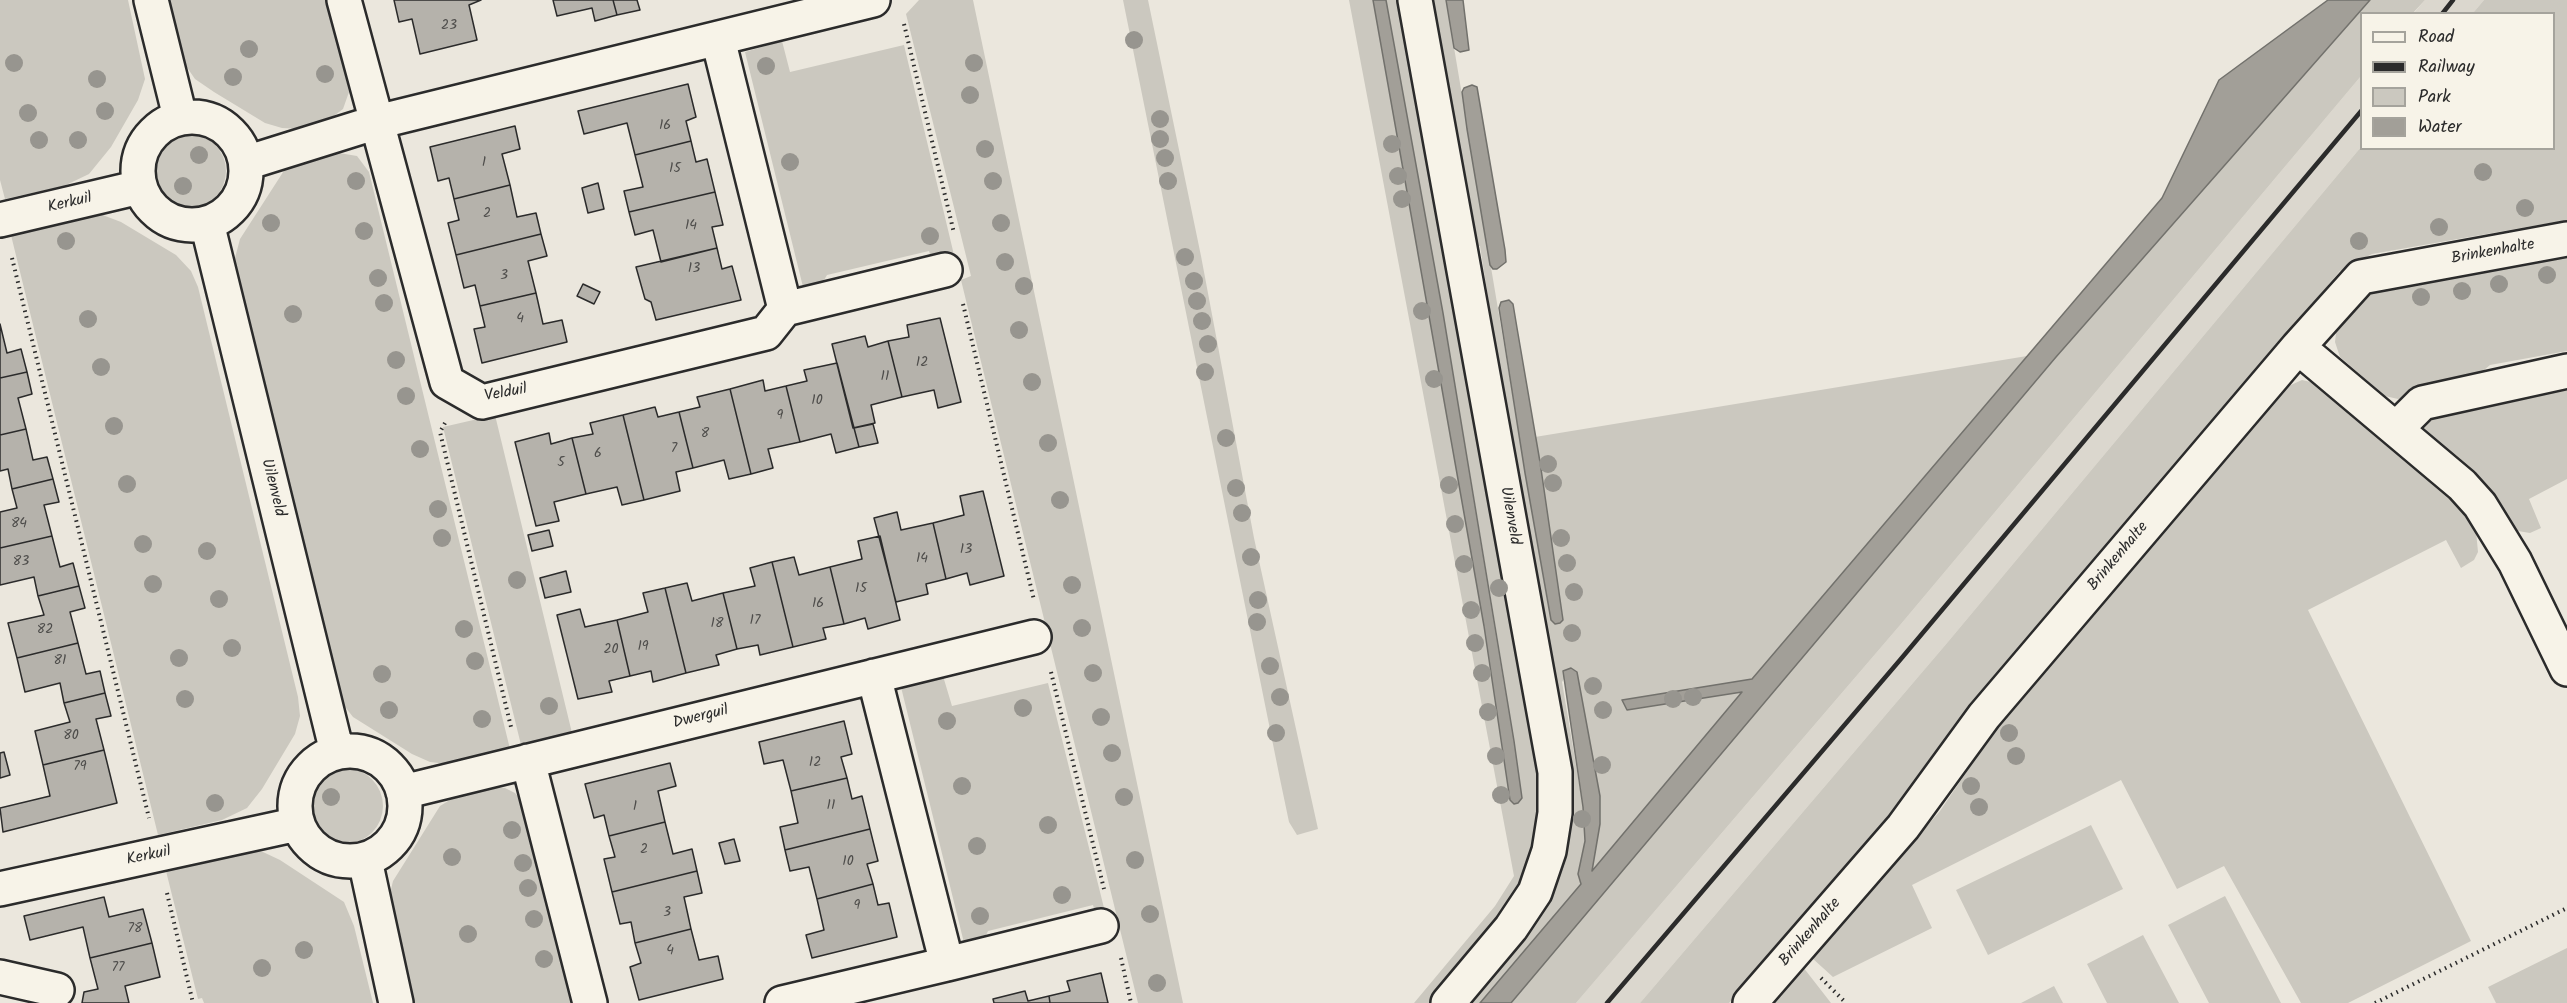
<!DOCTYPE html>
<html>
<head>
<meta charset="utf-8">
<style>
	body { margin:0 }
	#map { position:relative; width:2567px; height:1003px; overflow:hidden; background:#ebe7dd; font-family:Kalam,sans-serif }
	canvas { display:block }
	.legend { position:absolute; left:2360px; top:12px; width:195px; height:138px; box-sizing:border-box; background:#f7f3e8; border:2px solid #a5a39c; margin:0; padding:8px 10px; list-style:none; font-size:18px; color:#2b2b2b }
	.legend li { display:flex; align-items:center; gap:12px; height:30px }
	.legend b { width:30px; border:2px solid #a5a39c }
</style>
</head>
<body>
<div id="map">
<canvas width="2567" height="1003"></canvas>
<ul class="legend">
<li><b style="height:8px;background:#f7f3e8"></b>Road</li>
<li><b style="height:8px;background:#2b2b2b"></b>Railway</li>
<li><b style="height:16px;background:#cbc8bf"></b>Park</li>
<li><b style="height:16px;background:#a29f98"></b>Water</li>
</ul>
</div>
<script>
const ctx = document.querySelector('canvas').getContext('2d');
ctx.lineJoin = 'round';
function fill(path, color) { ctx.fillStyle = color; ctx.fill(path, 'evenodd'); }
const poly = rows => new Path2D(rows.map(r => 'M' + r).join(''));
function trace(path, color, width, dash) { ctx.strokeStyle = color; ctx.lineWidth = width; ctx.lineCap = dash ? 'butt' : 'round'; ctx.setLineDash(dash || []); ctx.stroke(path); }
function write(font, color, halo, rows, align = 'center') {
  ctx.font = font + ' Kalam,sans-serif'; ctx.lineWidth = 4.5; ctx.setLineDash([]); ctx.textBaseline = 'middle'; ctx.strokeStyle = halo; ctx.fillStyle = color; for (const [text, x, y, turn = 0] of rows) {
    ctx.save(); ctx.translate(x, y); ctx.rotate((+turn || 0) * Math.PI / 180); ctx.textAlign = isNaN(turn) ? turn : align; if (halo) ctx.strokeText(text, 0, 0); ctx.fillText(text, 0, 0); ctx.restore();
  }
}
fill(poly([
	[2425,0,2484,0,2473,13,2413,14],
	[2361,76,2361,147,1947,643,1640,1003,1576,1003,1901,624]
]), '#dbd7ce');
fill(poly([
	[0,0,128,0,145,79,138,100,111,147,89,174,64,186,5,199,0,180],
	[167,0,328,0,349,92,343,109,331,118,301,127,301,129,282,128,265,123,214,92,195,79,186,66],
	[919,0,973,0,1183,1003,1138,1003,961,280,971,276,906,14],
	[1123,0,1148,0,1201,256,1254,538,1318,829,1297,835,1289,822,1280,779],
	[1349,0,1373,0,1484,626,1510,800,1514,804,1518,803,1522,798,1502,665,1443,313,1386,0,1407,0,1544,778,1530,877,1433,1003,1414,1003,1495,906,1514,876],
	[1429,0,1446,0,1548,606,1563,619,1535,437,2027,356,1752,679,1623,700,1628,710,1742,692,1591,872,1600,824,1600,796,1577,672,1571,668,1562,682,1583,807,1585,841,1578,874,1581,884,1480,1003,1459,1003,1560,853,1489,328,1492,323,1480,246,1472,246],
	[2370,0,2425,0,2413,13,2362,14,2361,76,1901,624,1576,1003,1511,1003,2056,357],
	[2484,0,2567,0,2567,220,2372,254,2340,271,2140,508,1914,789,1729,1003,1640,1003,1947,643,2361,147,2554,148,2554,14,2473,13],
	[782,41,790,72,904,45,954,255,933,264,929,251,827,275,817,292,805,295,745,52],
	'152 171a37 37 0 1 1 74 0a37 37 0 1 1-74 0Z',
	[333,152,357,156,369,172,510,749,448,764,430,762,412,754,353,717,339,699,235,270,235,258,240,239,287,166],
	[86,213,100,214,121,222,176,255,191,271,198,287,298,697,300,716,295,734,262,789,247,808,222,820,158,835,10,231],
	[2567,254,2567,351,2490,365,2466,385,2398,399,2385,396,2340,357,2335,342,2337,325,2362,296,2371,291],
	[2302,380,2315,383,2459,504,2476,531,2478,552,2474,560,2461,568,2446,540,2308,610,2471,941,2348,1003,2301,1003,2224,866,2177,889,2121,780,1912,885,1932,928,1833,977,1812,958,1940,811,1997,727,2282,389],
	[2567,383,2567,479,2529,499,2541,528,2530,533,2518,531,2477,475,2421,429,2426,412],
	[495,415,572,733,521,745,443,427],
	[943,676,952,706,1048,683,1106,916,1097,919,1093,905,988,931,980,947,966,951,901,687],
	'307 806a38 38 0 1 1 76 0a38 38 0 1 1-76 0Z',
	[492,787,505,788,515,793,523,802,573,1003,412,1003,392,921,389,898,393,881,440,806,458,795],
	[2091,825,2123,889,1988,955,1956,890],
	[247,849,263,852,280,860,344,902,354,926,373,1003,204,1003,202,998,198,999,165,867],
	[2225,896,2281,1003,2209,1003,2168,925],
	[2143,935,2179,1003,2107,1003,2087,964],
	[2567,948,2567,1003,2496,1003,2488,987],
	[1803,967,1831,1003,1772,1003],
	[2054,986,2063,1003,2021,1003]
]), '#cbc8bf');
const water = poly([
	[1373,0,1386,0,1443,313,1514,741,1522,798,1518,803,1514,804,1510,800,1484,626,1373,0],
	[1446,0,1463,0,1469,50,1460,52,1454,48,1446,0],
	[2328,0,2370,0,2056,357,1511,1003,1480,1003,1581,884,1578,874,1585,841,1583,807,1563,671,1571,668,1577,672,1600,796,1600,824,1592,871,1742,692,1627,710,1622,700,1752,679,2162,198,2219,80,2328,0],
	[1472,85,1477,87,1505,250,1506,262,1497,269,1493,269,1490,265,1467,129,1462,92,1464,88,1472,85],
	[1509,300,1513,304,1517,328,1540,462,1563,620,1560,623,1555,624,1551,620,1525,473,1499,308,1501,302,1509,300]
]);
fill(water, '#a29f98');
trace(water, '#72716c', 1.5);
const building = poly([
	[394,0,481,0,469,5,477,40,420,54,412,19,399,22,394,0],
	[553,0,613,0,617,15,595,21,592,8,557,16,553,0],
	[613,0,637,0,640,10,617,15,613,0],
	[688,84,696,117,686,121,691,141,635,155,627,123,584,134,578,111,688,84],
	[515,126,520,149,502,154,510,185,454,199,449,178,438,181,430,147,515,126],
	[691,141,696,162,707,159,715,192,629,212,624,191,643,187,635,155,691,141],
	[598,183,604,209,588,213,582,188,598,183],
	[510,185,517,217,536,213,541,234,456,255,448,223,459,220,454,199,510,185],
	[715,192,723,225,712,227,717,248,661,262,653,230,635,235,629,212,715,192],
	[541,234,547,256,528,261,536,293,480,306,475,285,464,288,456,255,541,234],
	[717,248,722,269,732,266,741,300,656,320,651,302,645,299,636,267,717,248],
	[583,284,600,292,594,304,577,296,583,284],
	[536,293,543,324,562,320,567,342,482,363,474,329,485,327,480,306,536,293],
	[940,318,961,402,938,408,934,390,902,397,888,341,909,337,907,325,940,318],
	[0,324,7,353,21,349,27,372,0,378,0,324],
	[865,336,868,347,888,341,902,397,871,405,875,423,853,428,832,344,865,336],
	[837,363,859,447,836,453,831,434,800,442,786,386,807,381,804,370,837,363],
	[27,372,32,394,18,398,26,429,0,435,0,378,27,372],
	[763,380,765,391,786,386,800,442,768,449,773,468,751,474,730,389,763,380],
	[730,389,751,474,729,479,724,460,693,468,679,412,700,407,697,397,730,389],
	[655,407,658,417,679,412,693,468,676,472,680,491,644,500,623,415,655,407],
	[623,415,644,500,622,505,617,487,586,494,572,438,593,434,590,423,623,415],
	[873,424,878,443,859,447,854,428,873,424],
	[26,429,33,460,47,457,53,479,12,489,8,469,0,471,0,435,26,429],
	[549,433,551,444,572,438,586,494,554,502,559,521,536,526,515,442,549,433],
	[53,479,59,502,44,505,52,536,0,548,0,512,17,508,12,489,53,479],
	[983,491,1004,576,970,585,967,573,946,579,933,523,964,515,960,496,983,491],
	[897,512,901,530,933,523,946,579,926,584,928,594,896,602,874,518,897,512],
	[549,530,553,546,532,551,528,535,549,530],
	[52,536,60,567,73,563,79,586,38,596,34,577,0,585,0,548,52,536],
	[880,536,900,620,868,629,865,618,844,624,830,567,862,559,858,541,880,536],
	[794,557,799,575,830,567,844,624,823,628,826,639,793,647,772,562,794,557],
	[772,562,793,647,760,655,758,645,737,649,723,593,755,586,750,568,772,562],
	[566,571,571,592,545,598,540,578,566,571],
	[687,583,692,601,723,593,737,649,716,655,719,665,686,673,665,588,687,583],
	[79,586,85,608,70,612,78,643,17,658,8,623,44,615,38,596,79,586],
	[665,588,686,673,653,682,651,671,630,676,617,620,648,612,643,593,665,588],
	[580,609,585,627,617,620,630,676,609,681,612,692,578,699,557,615,580,609],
	[78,643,86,674,100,671,105,693,64,703,60,683,25,692,17,658,78,643],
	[105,693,111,716,96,719,104,750,43,765,35,731,70,722,64,703,105,693],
	[844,721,852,754,841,757,847,778,791,791,783,760,764,764,759,742,844,721],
	[104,750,117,803,3,832,0,808,50,796,43,765,104,750],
	[4,752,10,775,0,778,0,753,4,752],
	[670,763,676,786,658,791,665,822,609,836,604,815,594,818,585,784,670,763],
	[847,778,852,799,862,796,870,829,785,850,780,827,798,823,791,791,847,778],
	[665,822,673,854,692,849,697,871,612,892,604,859,615,857,609,836,665,822],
	[870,829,878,861,867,864,873,884,817,899,809,867,790,871,785,850,870,829],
	[734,839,740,861,725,864,719,843,734,839],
	[697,871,702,893,684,897,691,929,635,943,631,922,620,924,612,892,697,871],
	[873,884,878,905,889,903,897,937,812,958,806,935,824,930,817,899,873,884],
	[104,897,109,917,143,909,152,943,90,958,83,927,30,940,24,916,104,897],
	[691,929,699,960,718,956,723,979,639,1000,630,967,641,963,635,943,691,929],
	[152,943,160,977,125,986,129,1003,82,1003,84,992,98,989,90,958,152,943],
	[1101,973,1108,1003,1050,1003,1049,996,1070,991,1067,981,1101,973],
	[1025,991,1028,1001,1049,996,1050,1003,994,1003,993,999,1025,991]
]);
fill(building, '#b5b2ab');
trace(building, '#2b2b2b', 1.5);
const minor = poly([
	[151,0,180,117],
	[344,0,447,382,482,402,766,333,785,309,718,39],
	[1415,0,1555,772,1555,813,1549,851,1535,892,1511,928,1448,1003],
	'138 171a54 54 0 1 1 108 0a54 54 0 1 1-108 0Z',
	[246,163,377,122,873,0],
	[0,220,140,187],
	[207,223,337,752],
	[785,309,945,270],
	[2298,347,2462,485,2480,505,2515,562,2567,669],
	[2396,429,2422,403,2567,371],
	'295 806a55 55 0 1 1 110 0a55 55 0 1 1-110 0Z',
	[528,761,590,1003],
	[403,792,1034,637],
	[365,860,396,1003],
	[0,889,298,824],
	[947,964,1101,926],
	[0,977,57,990],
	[782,1003,947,964,874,676],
	[1750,1003,1903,827,1984,716,2298,347,2361,277,2567,239]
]);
trace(minor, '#2b2b2b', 38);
trace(poly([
	[904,24,954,233],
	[12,258,149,818],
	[963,304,1034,600],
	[445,423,440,432,511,727],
	[1051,672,1104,889],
	[167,893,193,1003],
	[1121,958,1131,1003],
	[1821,978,1846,1003],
	[2375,1003,2567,908]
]), '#2b2b2b', 4, [1.5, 4.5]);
trace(minor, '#f7f3e8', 33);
trace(poly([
	[2442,14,2453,0],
	[1607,1003,1900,660,2362,110]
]), '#2b2b2b', 4.5);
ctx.fillStyle = '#97958f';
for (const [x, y] of [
	[1134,40],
	[249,49],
	[14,63],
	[974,63],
	[766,66],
	[325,74],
	[233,77],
	[97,79],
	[970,95],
	[105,111],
	[28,113],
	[1160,119],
	[1160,139],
	[39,140],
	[78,140],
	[1392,144],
	[985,149],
	[199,155],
	[1165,158],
	[790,162],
	[2483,172],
	[1398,176],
	[356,181],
	[993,181],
	[1168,181],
	[183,186],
	[1402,199],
	[2525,208],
	[271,223],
	[1001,223],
	[2439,227],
	[364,231],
	[930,236],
	[66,241],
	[2359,241],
	[1185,257],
	[1005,262],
	[2547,275],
	[378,278],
	[1194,281],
	[2499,284],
	[1024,286],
	[2462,291],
	[2421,297],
	[1197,301],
	[384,303],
	[1422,311],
	[293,314],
	[88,319],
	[1202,321],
	[1019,330],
	[1208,344],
	[396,360],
	[101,367],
	[1205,372],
	[1434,379],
	[1032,382],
	[406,396],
	[114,426],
	[1226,438],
	[1048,443],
	[420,449],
	[1548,464],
	[1553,483],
	[127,484],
	[1449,485],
	[1236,488],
	[1060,500],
	[438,509],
	[1242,513],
	[1455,524],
	[442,538],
	[1561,538],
	[143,544],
	[207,551],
	[1251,557],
	[1567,563],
	[1464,564],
	[517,580],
	[153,584],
	[1072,585],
	[1499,588],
	[1574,592],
	[219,599],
	[1258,600],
	[1471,610],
	[1257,622],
	[1082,628],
	[464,629],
	[1572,633],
	[1475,643],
	[232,648],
	[179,658],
	[475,661],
	[1270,666],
	[1093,673],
	[1482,673],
	[382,674],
	[1593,686],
	[1280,697],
	[1693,697],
	[185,699],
	[1673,699],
	[549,706],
	[1023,708],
	[389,710],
	[1603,710],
	[1488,712],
	[1101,717],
	[482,719],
	[947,721],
	[1276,733],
	[2009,733],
	[1112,753],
	[1496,756],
	[2016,756],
	[1602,765],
	[962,786],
	[1971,786],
	[1501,795],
	[331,797],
	[1124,797],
	[215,803],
	[1979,807],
	[1582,819],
	[1048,825],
	[512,830],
	[977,846],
	[452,857],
	[1135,860],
	[523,863],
	[528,888],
	[1062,895],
	[1150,914],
	[980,916],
	[534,919],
	[468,934],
	[304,950],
	[544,959],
	[262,968],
	[1157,983]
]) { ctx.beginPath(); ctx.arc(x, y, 9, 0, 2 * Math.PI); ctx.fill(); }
write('14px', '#4e4d4b', null, [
	["23",449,27],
	["16",665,127],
	["1",484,164],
	["15",675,170],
	["2",487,215],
	["14",691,227],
	["13",694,270],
	["3",504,277],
	["4",520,320],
	["12",922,364],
	["11",885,378],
	["10",817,402],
	["9",780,417],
	["8",705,435],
	["7",674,450],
	["6",598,455],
	["5",561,464],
	["84",19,525],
	["13",966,551],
	["14",922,560],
	["83",21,563],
	["15",861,590],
	["16",818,605],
	["17",755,622],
	["18",717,625],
	["82",45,631],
	["19",643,648],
	["20",611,651],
	["81",60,662],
	["80",71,737],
	["12",815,764],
	["79",80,768],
	["11",831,807],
	["1",635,808],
	["2",644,851],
	["10",848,863],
	["9",857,907],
	["3",667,914],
	["78",135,930],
	["4",670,952],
	["77",118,969]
]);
write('16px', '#2b2b2b', '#f7f3e8', [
	["Kerkuil",70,204,-13],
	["Brinkenhalte",2493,253,-10],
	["Velduil",506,394,-10],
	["Uilenveld",272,488,76],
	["Uilenveld",1509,516,80],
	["Brinkenhalte",2119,557,-50],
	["Dwerguil",701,718,-14],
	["Kerkuil",149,857,-12],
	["Brinkenhalte",1811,933,-49]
]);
</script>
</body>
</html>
